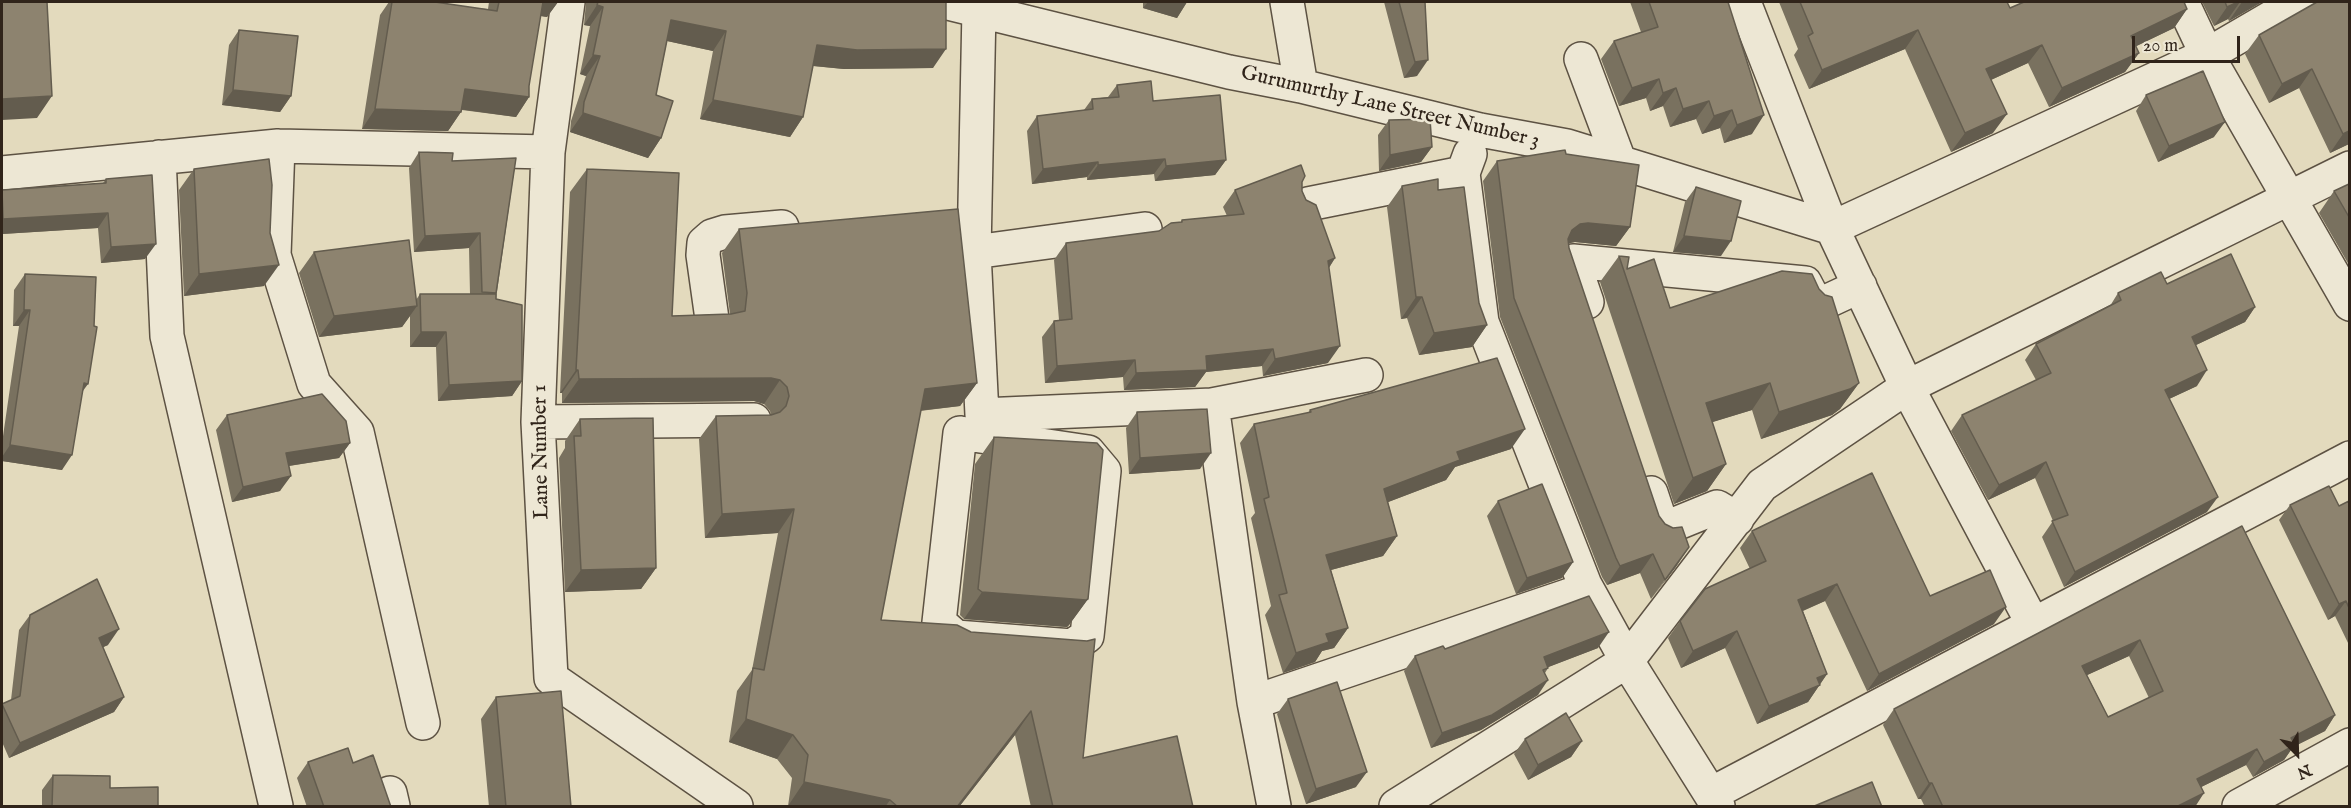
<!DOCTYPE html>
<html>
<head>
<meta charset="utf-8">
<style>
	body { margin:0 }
	#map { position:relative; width:2351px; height:808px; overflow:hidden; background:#e3dabd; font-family:"IM FELL English",serif }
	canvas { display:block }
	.frame { position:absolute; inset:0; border:3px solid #30241a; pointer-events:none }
	.north { position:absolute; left:2267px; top:724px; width:60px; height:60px; -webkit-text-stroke:4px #ede7d4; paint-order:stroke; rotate:157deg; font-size:16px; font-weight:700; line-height:24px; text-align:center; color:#30241a }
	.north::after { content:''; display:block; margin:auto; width:21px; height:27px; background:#30241a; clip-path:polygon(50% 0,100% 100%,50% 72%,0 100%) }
	.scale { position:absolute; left:2132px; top:36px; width:108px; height:27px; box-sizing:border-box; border:3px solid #30241a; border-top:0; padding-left:8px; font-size:18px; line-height:21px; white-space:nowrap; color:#30241a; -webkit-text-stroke:4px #ede7d4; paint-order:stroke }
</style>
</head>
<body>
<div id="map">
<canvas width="2351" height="808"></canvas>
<div class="frame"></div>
<div class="north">N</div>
<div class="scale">20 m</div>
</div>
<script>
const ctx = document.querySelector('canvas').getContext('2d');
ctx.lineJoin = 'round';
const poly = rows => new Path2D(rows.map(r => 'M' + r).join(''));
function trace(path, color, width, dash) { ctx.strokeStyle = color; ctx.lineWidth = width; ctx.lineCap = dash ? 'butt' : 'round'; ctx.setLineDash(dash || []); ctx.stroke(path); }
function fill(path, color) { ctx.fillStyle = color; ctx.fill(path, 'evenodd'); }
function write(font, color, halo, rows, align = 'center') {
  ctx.font = font + ' "IM FELL English",serif'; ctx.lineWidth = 5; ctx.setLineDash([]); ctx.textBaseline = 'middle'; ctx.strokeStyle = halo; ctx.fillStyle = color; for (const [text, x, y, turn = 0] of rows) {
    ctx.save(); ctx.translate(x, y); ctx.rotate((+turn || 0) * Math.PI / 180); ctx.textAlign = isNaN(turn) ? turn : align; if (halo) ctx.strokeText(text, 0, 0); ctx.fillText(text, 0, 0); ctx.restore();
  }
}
const minor = poly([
	[568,2,548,152,538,422,551,678,736,806],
	[944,2,1229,72,1301,86,1480,130,1567,146,1832,228,2207,55,2298,2],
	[977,2,979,9,974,252,982,415,1212,405,1366,375],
	[1287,2,1301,86],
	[1744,2,1832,228,1907,387,2033,624],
	[2182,2,2207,55,2350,304],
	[1581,59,1620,163],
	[278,146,274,255,314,384,357,432,423,723],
	[159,157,167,336,276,806],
	[2,173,278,146,548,152],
	[1463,173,1482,322,1585,585,1627,661,1718,806],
	[1308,204,1463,173,1470,154],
	[974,252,1145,229],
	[1587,302,1573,261,1805,283,1817,306,1860,286],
	[712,319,703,255,704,243,712,236,725,232,782,227],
	[1212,405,1254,702,1274,806],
	[538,422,754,420],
	[960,433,1088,452,1104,471,1087,636,1072,646,956,637,939,622,960,433],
	[1651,493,1663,529,1717,507,1737,519],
	[1254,702,1570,595],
	[390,793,393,806],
	[1711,794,2350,458],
	[1396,806,1627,661,1762,485,1907,387,2350,168],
	[2239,806,2350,745]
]);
trace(minor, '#5d5243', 36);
trace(minor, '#ede7d4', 33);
fill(poly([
	[389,2,488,9,489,2,558,2,547,17,540,16,529,86,529,97,516,117,462,110,448,131,362,129,380,15],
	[586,2,946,2,933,68,844,69,813,66,803,117,790,137,700,119,713,51,667,41,656,95,661,138,648,158,570,132,571,121,586,76,580,74,590,26,584,25],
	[1143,2,1187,2,1177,18,1143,8],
	[1384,2,1425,2,1417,76,1404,78],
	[1630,2,1728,2,1752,134,1724,143,1720,128,1702,134,1696,119,1670,127,1663,106,1650,111,1646,98,1619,106,1601,59,1614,41,1641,32],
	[1779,2,2007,2,2010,8,2187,9,2174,28,2136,46,2139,53,2125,72,2049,107,2028,63,1991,80,1993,133,1951,152,1905,49,1809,89,1794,55,1798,49],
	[2202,2,2262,2,2229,21,2228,19,2214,26],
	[2349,2,2349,144,2330,153,2299,88,2269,103,2245,54,2259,35],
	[239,30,291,96,280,112,222,105,229,45],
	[1117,85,1153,101,1226,160,1215,175,1155,181,1154,174,1087,180,1087,177,1032,184,1027,131,1037,116,1084,110,1092,99,1108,97],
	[2146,95,2214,137,2158,162,2136,111],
	[1389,120,1432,147,1421,162,1379,171,1378,135],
	[419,152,452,161,516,158,496,299,522,381,512,396,438,401,436,347,410,347,410,316,402,327,319,337,299,273,314,252,416,300,420,294,470,294,469,248,414,252,409,168],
	[1566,154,1630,227,1616,246,1575,242,1568,243,1569,248,1659,516,1665,524,1689,547,1651,599,1640,573,1607,585,1602,577,1500,317,1483,181,1497,161],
	[194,169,264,286,184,296,179,190],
	[587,169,672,316,730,314,722,253,739,229,977,383,960,406,920,411,881,620,957,625,1083,758,1193,807,1031,807,1015,735,959,807,788,806,792,778,777,759,729,742,737,691,752,670,778,533,705,538,699,439,716,416,771,415,770,411,764,404,754,401,562,403,562,393,560,393,570,192],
	[106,179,145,259,101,263,98,228,2,234,2,190,103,183],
	[1302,182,1302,191,1335,258,1329,268,1328,363,1263,376,1262,366,1206,372,1195,387,1124,390,1123,377,1045,383,1042,337,1054,321,1059,320,1054,260,1066,243,1159,231,1180,223,1182,220,1227,216,1223,207,1235,190],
	[2349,184,2349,265,2319,213,2334,191],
	[1402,186,1438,190,1487,325,1472,347,1419,355,1407,318,1401,319,1387,207],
	[1696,187,1721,256,1673,252,1685,202],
	[1619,256,1627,269,1670,308,1859,383,1840,409,1832,415,1761,439,1752,410,1712,422,1726,464,1707,491,1674,504,1600,282],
	[25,274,83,391,62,470,2,461,2,443,19,326,13,326,14,290],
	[2167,284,2255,307,2245,322,2196,345,2197,386,2169,399,2207,512,2064,587,2042,537,2053,521,2035,478,1988,500,1951,431,1962,415,2036,380,2025,360,2036,344,2110,306,2118,293],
	[1310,410,1511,449,1455,467,1446,480,1388,502,1397,536,1383,556,1331,570,1348,628,1334,648,1322,651,1315,662,1283,673,1265,615,1271,606,1251,518,1255,513,1240,443,1254,424,1308,413],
	[1137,412,1200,469,1129,474,1126,428],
	[227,415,350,443,339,458,289,466,280,491,232,502,216,430],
	[580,419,656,568,641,589,565,592,559,458,565,448,565,441],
	[994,437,1088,599,1069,625,1067,627,964,619,960,615,975,464],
	[1498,501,1573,562,1562,578,1516,594,1487,516],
	[2349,501,2349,645,2335,616,2328,620,2279,520,2290,505,2339,506],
	[2242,526,2335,715,2325,731,2293,747,2284,760,2253,777,2246,765,2201,787,2195,807,1925,807,1921,799,1918,799,1883,725,1894,709],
	[2129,656,2149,698,2108,717,2087,675],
	[1752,531,1930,596,1994,624,1867,691,1825,601,1803,611,1827,674,1808,702,1757,724,1725,648,1681,668,1668,638,1680,621,1750,569,1740,548],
	[30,615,108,645,103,647,124,697,114,712,9,758,2,742,2,705,11,700,19,630],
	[1598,648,1548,667,1548,668,1545,673,1538,695,1481,730,1431,748,1404,671,1415,656,1445,649],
	[496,697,571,807,489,807,481,719],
	[1288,699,1356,787,1306,804,1277,714],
	[1525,739,1582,741,1571,757,1528,780,1514,754],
	[308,762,353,763,391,807,307,807,297,778],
	[53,775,110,788,158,807,42,807,42,790]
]), '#79715f');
fill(poly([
	[539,2,558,2,547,17,530,14],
	[1148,2,1187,2,1177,18,1143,8],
	[2238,2,2240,2,2228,19,2214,26,2227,7],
	[2242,2,2262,2,2229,21],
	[597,5,603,7,590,26,584,25],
	[2187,9,2174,28,2118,55,2131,36],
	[671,20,726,31,713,51,658,39],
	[1918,30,1905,49,1809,89,1822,70],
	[817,45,946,49,933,68,844,69,804,65],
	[2042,45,2028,63,1973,88,1986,69],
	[2139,53,2125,72,2049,107,2062,88],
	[593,55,600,56,586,76,580,74],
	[1428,60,1417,76,1404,78,1415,62],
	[2312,69,2299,88,2269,103,2282,84],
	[1659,79,1646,98,1619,106,1632,88],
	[1676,88,1663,106,1650,111,1663,93],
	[465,89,529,97,516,117,451,108],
	[233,90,291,96,280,112,222,105],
	[52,96,37,118,2,120,2,99],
	[713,100,803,117,790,137,700,119],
	[1709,101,1696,119,1670,127,1683,109],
	[375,109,461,112,448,131,362,129],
	[1732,110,1720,128,1702,134,1714,116],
	[583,113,661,138,648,158,570,132],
	[2007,114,1993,133,1951,152,1965,133],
	[1764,115,1752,134,1724,143,1737,125],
	[2225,122,2214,137,2158,162,2169,146],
	[2349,131,2349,144,2330,153,2343,134],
	[1432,147,1421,162,1379,171,1390,155],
	[1165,159,1154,174,1087,180,1098,165],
	[1226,160,1215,175,1155,181,1166,166],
	[1098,162,1087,177,1032,184,1043,169],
	[108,213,98,228,2,234,2,222,3,219],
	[1588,223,1630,227,1616,246,1575,242,1566,244,1572,230,1580,224],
	[480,233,469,248,414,252,425,236],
	[1684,236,1731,241,1721,256,1673,252],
	[156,244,145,259,101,263,111,247],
	[1335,258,1324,275,1328,261],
	[279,265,264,286,184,296,199,274],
	[1416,297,1422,297,1407,318,1401,319],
	[417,306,402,327,319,337,334,316],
	[2255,307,2245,322,2181,352,2192,337],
	[24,310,30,310,19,326,13,326],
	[1487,325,1472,347,1419,355,1434,333],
	[421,332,446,332,436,347,410,347],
	[1340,346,1328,363,1263,376,1275,359],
	[1273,349,1262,366,1206,372,1195,387,1124,390,1136,373,1206,356],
	[1135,360,1123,377,1045,383,1057,366],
	[576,370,578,370,562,393,560,393],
	[2207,370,2197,386,2154,406,2165,390],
	[771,378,780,380,764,404,754,401,562,403,579,379],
	[522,381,512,396,438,401,449,385],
	[84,383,88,384,77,399],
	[977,383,960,406,908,412,925,389],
	[1770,383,1752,410,1687,430,1706,403],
	[1859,383,1840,409,1832,415,1761,439,1779,412],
	[1525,429,1511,449,1455,467,1446,480,1370,509,1384,489,1457,452],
	[350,443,339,458,275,468,286,453],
	[10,445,72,455,62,470,2,461,2,457],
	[1211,453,1200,469,1129,474,1140,458],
	[2046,462,2035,478,1988,500,1999,485],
	[1726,464,1707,491,1674,504,1693,478],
	[291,476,280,491,232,502,243,487],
	[2218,497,2207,512,2064,587,2075,572],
	[794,509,778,533,705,538,722,514],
	[1397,536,1383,556,1312,575,1326,555],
	[1689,547,1676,567,1651,599,1665,580],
	[1653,554,1640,573,1607,585,1620,566],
	[1573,562,1562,578,1516,594,1527,578],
	[656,568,641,589,565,592,581,570],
	[1837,584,1825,601,1786,618,1798,600],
	[982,592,1088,599,1069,625,1067,627,964,619],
	[2346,601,2335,616,2328,620,2339,604],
	[2006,607,1994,624,1867,691,1879,674],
	[1348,628,1334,648,1322,651,1315,662,1283,673,1296,653,1326,634],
	[119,629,108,645,88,654,99,638],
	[1737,631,1725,648,1681,668,1693,651],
	[1609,632,1598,648,1533,673,1544,657],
	[2140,640,2129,656,2072,682,2082,666],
	[1827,674,1808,702,1757,724,1769,706,1817,678],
	[1548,680,1538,695,1481,730,1431,748,1442,733],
	[124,697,114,712,9,758,20,743],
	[1031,711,1015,735,959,807,957,807],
	[2335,715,2325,731,2293,747,2284,760,2253,777,2264,762,2291,738],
	[746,719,793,735,777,759,729,742],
	[1582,741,1571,757,1528,780,1538,765],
	[2257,749,2246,765,2187,794,2197,779],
	[1367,772,1356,787,1306,804,1316,789],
	[804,782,890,800,885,807,788,806],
	[1929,783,1932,783,1921,799,1918,799],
	[2204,793,2195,807,2176,807]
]), '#635c4e');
const building = poly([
	[2,2,47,2,52,96,2,99,2,2],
	[392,2,435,2,497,11,499,2,543,2,529,86,529,97,465,89,461,112,375,109,392,2],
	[598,2,946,2,946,49,857,50,817,45,803,117,713,100,726,31,671,20,656,95,673,101,661,138,583,113,584,102,600,56,593,55,603,7,597,5,598,2],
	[1399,2,1425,2,1428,60,1415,62,1399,2],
	[1649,2,1728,2,1764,115,1737,125,1732,110,1714,116,1709,101,1683,109,1676,88,1663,93,1659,79,1632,88,1614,41,1658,27,1649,2],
	[1800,2,2007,2,2010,8,2024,2,2184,2,2187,9,2131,36,2139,53,2062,88,2042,45,1986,69,2007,114,1965,133,1918,30,1822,70,1808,36,1813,33,1800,2],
	[2225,2,2238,2,2227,7,2225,2],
	[2317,2,2349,2,2349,131,2343,134,2312,69,2282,84,2259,35,2317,2],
	[239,30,298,36,291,96,233,90,239,30],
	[2203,71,2225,122,2169,146,2146,95,2203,71],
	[1151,81,1153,101,1220,95,1226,160,1166,166,1165,159,1098,165,1098,162,1043,169,1037,116,1093,109,1092,99,1119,97,1117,85,1151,81],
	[1430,119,1432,147,1390,155,1389,120,1430,119],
	[1565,150,1566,154,1639,165,1630,227,1588,223,1580,224,1572,230,1568,239,1569,248,1659,516,1665,524,1673,528,1682,527,1689,547,1665,580,1653,554,1620,566,1616,558,1514,298,1497,161,1565,150],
	[419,152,453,153,452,161,516,158,496,293,482,292,480,233,425,236,419,152],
	[269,159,272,185,270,233,279,265,199,274,194,169,269,159],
	[1301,165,1305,176,1302,182,1302,191,1306,200,1316,205,1335,258,1328,261,1340,346,1275,359,1273,349,1206,356,1207,370,1136,373,1135,360,1057,366,1054,321,1072,319,1066,243,1159,231,1171,223,1182,222,1182,220,1244,214,1235,190,1301,165],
	[587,169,679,173,672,316,731,314,745,311,747,293,739,229,958,209,977,383,925,389,881,620,957,625,971,632,1087,641,1095,639,1083,758,1177,736,1193,807,1053,807,1031,711,957,807,898,807,890,800,804,782,808,755,793,735,746,719,753,668,764,670,794,509,722,514,716,416,771,415,780,412,786,406,789,396,787,387,780,380,771,378,579,379,578,370,576,370,587,169],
	[152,175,156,244,111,247,108,213,3,219,2,190,106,183,106,179,152,175],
	[1438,179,1438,190,1464,187,1479,303,1487,325,1434,333,1422,297,1416,297,1402,186,1438,179],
	[2349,184,2349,217,2334,191,2349,184],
	[1696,187,1741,201,1731,241,1684,236,1696,187],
	[409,240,417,306,334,316,314,252,409,240],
	[2231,254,2255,307,2192,337,2207,370,2165,390,2218,497,2075,572,2052,521,2068,515,2046,462,1999,485,1962,415,2051,373,2036,344,2121,300,2118,293,2161,272,2167,284,2231,254],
	[1619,256,1629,257,1627,269,1654,259,1670,308,1782,271,1812,274,1819,289,1825,295,1832,297,1859,383,1850,389,1779,412,1770,383,1706,403,1726,464,1693,478,1619,256],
	[25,274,96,277,94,326,97,327,88,384,84,383,72,455,10,445,30,310,24,310,25,274],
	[420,294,496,294,496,299,522,305,522,381,449,385,446,332,421,332,420,294],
	[1497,358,1525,429,1457,452,1460,460,1384,489,1397,536,1326,555,1348,628,1326,634,1329,642,1296,653,1279,595,1287,593,1264,499,1269,497,1254,424,1311,412,1310,410,1497,358],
	[322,394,346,421,350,443,286,453,291,476,243,487,227,415,322,394],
	[1207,409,1211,453,1140,458,1137,412,1207,409],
	[653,418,656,568,581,570,574,436,581,436,580,419,653,418],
	[994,437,1097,443,1103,450,1088,599,1086,600,982,592,978,589,994,437],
	[1872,473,1930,596,1990,570,2006,607,1879,674,1837,584,1798,600,1827,674,1817,678,1820,685,1769,706,1737,631,1693,651,1680,621,1705,589,1766,561,1752,531,1872,473],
	[1542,484,1573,562,1527,578,1498,501,1542,484],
	[2329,486,2339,506,2349,501,2349,608,2346,601,2339,604,2290,505,2329,486],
	[2242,526,2335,715,2291,738,2295,745,2264,762,2257,749,2197,779,2204,793,2176,807,1943,807,1932,783,1929,783,1894,709,2242,526],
	[2140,640,2163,691,2108,717,2082,666,2140,640],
	[97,579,119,629,99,638,124,697,20,743,2,704,20,696,30,615,97,579],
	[1589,596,1609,632,1544,657,1548,668,1543,670,1548,680,1492,715,1442,733,1415,656,1443,646,1445,649,1589,596],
	[1337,682,1367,772,1316,789,1288,699,1337,682],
	[561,691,571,807,506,807,496,697,561,691],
	[1566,713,1582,741,1538,765,1525,739,1566,713],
	[348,748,353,763,373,755,391,807,324,807,308,762,348,748],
	[53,775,110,776,110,788,158,787,158,807,52,807,53,775],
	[1872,782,1882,807,1812,807,1872,782]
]);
fill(building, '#8d836f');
trace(building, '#635c4e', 1.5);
write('21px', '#30241a', '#ede7d4', [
	["Gurumurthy Lane Street Number 3",1390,108,13],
	["Lane Number 1",542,452,-91]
]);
</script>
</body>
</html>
